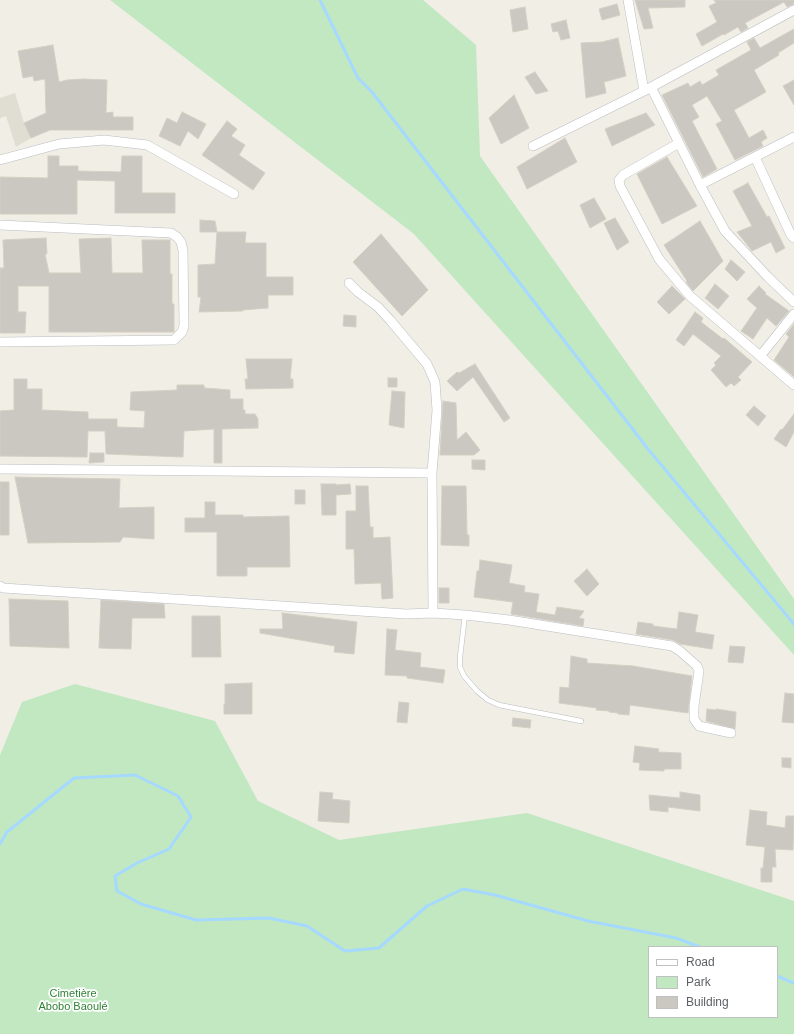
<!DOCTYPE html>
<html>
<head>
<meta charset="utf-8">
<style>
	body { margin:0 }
	#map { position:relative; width:794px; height:1034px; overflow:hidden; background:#f0eee5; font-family:Arial,sans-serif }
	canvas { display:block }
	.legend { position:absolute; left:648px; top:946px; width:130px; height:72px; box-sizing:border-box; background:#fff; border:1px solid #bec0c2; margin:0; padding:5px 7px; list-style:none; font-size:12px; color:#5d6166 }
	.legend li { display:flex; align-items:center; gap:8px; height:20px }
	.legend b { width:20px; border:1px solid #bec0c2 }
</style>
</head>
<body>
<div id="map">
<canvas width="794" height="1034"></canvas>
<ul class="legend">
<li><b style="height:5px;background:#fff"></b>Road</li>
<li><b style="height:11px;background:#c1e8c1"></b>Park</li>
<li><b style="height:11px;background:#cbc8c2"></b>Building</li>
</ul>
</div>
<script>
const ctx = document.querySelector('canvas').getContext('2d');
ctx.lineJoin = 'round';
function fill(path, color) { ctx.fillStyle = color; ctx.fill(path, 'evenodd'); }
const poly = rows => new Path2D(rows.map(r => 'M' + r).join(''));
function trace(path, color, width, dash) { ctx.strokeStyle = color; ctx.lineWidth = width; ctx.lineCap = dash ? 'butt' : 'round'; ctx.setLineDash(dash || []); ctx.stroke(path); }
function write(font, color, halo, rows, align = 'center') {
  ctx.font = font + ' Arial,sans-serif'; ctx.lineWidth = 3.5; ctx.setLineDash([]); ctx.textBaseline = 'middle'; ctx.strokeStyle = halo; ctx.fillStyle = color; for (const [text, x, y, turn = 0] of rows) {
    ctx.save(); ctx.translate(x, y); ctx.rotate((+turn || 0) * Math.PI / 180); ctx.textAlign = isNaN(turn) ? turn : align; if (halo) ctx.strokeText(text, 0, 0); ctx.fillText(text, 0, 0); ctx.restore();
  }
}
fill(poly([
	[15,93,24,123,31,138,16,147,6,116,0,118,0,98]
]), '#e0ddd3');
fill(poly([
	[110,0,423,0,476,45,480,156,794,599,794,655,414,234],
	[75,684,215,721,258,801,339,840,527,813,794,901,794,1034,0,1034,0,755,22,702],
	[649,947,777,947,777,1017,649,1017]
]), '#c1e8c1');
trace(poly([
	[320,0,358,78,372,92,648,449,794,624],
	[0,844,7,832,74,778,135,775,178,796,191,817,169,849,137,863,115,876,117,891,141,904,196,920,269,918,307,926,345,951,379,948,427,906,463,889,495,895,588,921,676,938,700,947],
	[777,976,794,983]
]), '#a6d9ff', 3);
const building = poly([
	[635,0,685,0,685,7,648,8,653,28,644,29,635,0],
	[714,0,794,0,794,4,787,7,784,2,745,23,748,28,741,32,738,27,724,35,723,34,702,46,696,34,717,22,709,6,716,3,714,0],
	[617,4,620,15,602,20,599,9,617,4],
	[525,7,528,29,513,32,510,10,525,7],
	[566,20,570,38,561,40,558,31,553,32,551,24,566,20],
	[794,29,794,43,778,53,779,55,754,70,766,92,734,110,749,138,763,130,767,138,761,142,763,146,735,160,716,124,722,121,707,96,692,105,699,117,692,121,717,169,703,177,662,95,688,83,690,87,700,81,702,85,719,75,716,70,751,50,747,42,754,38,760,48,794,29],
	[618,38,626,76,604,82,606,93,586,98,581,43,602,42,618,38],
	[53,45,59,82,67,80,83,79,107,80,106,113,113,112,113,117,133,117,133,130,50,130,31,138,24,123,46,113,45,79,34,81,33,76,23,78,18,51,53,45],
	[535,72,548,91,536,94,525,77,535,72],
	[794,80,794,105,783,86,794,80],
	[514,95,529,128,501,144,489,118,514,95],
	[182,112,206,124,198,139,188,131,180,146,159,136,167,118,177,123,182,112],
	[646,113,655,125,612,146,605,129,646,113],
	[227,121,237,129,231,136,245,145,239,155,265,173,253,190,202,155,227,121],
	[565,138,577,162,527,189,517,167,565,138],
	[48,156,59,156,59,166,78,166,78,171,121,172,122,156,142,156,142,193,175,193,175,213,115,213,115,181,77,180,77,214,0,214,0,177,48,178,48,156],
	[667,157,697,206,662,224,637,174,667,157],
	[748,183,767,217,769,216,785,248,776,253,771,242,752,251,737,232,752,226,733,191,748,183],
	[594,198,606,219,590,228,580,205,594,198],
	[615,218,629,242,617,250,604,223,615,218],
	[200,220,215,221,217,232,200,232,200,220],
	[700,221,723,261,693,291,686,282,687,281,664,245,700,221],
	[217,232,246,232,245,243,266,243,266,277,293,277,293,295,268,295,268,308,243,310,243,311,199,312,201,297,198,297,198,265,215,264,217,232],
	[381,234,428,290,402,316,353,262,381,234],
	[46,238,47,254,45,254,49,273,81,273,79,239,111,238,112,273,143,273,142,240,170,240,170,274,172,274,172,304,174,304,174,332,49,332,49,286,18,286,18,312,26,312,25,333,0,333,0,268,4,268,3,240,46,238],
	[731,260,745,272,737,281,725,269,731,260],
	[715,284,729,296,718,309,705,298,715,284],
	[672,286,685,299,669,314,657,302,672,286],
	[759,286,766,293,765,294,789,311,776,326,767,318,753,339,741,331,757,308,747,299,759,286],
	[695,312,703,318,701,322,723,339,724,338,752,362,738,377,741,380,734,386,731,383,726,387,711,370,716,365,714,363,721,356,693,334,684,346,676,340,695,312],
	[344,315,356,316,356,327,343,326,344,315],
	[794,324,794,377,774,360,789,337,786,334,794,324],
	[246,359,292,359,290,379,293,379,293,388,246,389,245,379,248,379,246,359],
	[475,364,510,418,504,422,473,377,457,391,447,381,457,372,459,373,475,364],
	[388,378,397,378,397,387,388,387,388,378],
	[14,379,27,379,27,389,42,389,42,410,88,412,88,419,117,419,117,427,144,428,145,411,130,410,131,392,177,390,177,385,204,385,204,388,230,390,230,399,243,399,243,410,245,410,245,414,255,414,258,419,258,428,222,429,222,463,214,463,214,429,184,431,183,457,106,454,105,431,88,431,87,457,0,456,0,411,14,410,14,379],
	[392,391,405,392,404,428,389,425,392,391],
	[443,401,456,403,457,440,466,432,480,450,474,455,440,455,443,401],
	[754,406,766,416,758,426,746,415,754,406],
	[794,414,794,432,786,447,774,439,781,429,782,430,794,414],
	[90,453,104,453,104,462,89,463,90,453],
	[472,460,485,460,485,470,472,469,472,460],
	[15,477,120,479,119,508,154,507,154,539,123,537,120,542,28,543,15,477],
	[0,482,9,482,9,535,0,535,0,482],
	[321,484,336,484,336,485,350,484,351,494,336,495,336,515,322,515,321,484],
	[356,486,368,486,370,527,373,527,373,538,390,537,393,598,382,599,381,583,355,584,354,549,346,549,346,511,356,511,356,486],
	[442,486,466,486,467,535,469,535,469,546,441,545,442,486],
	[295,490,305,490,305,504,295,504,295,490],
	[205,502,215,502,215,515,243,515,243,517,289,516,290,567,247,567,247,576,217,576,217,532,185,532,185,518,205,518,205,502],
	[480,560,512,565,509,583,525,586,524,592,539,594,536,612,555,615,557,607,584,611,579,618,584,619,583,626,511,614,513,602,474,597,477,571,479,571,480,560],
	[587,569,599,584,587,596,574,581,587,569],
	[439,588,449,588,449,603,439,603,439,588],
	[9,599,68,601,69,648,10,646,9,599],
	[101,600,164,604,165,618,132,618,131,649,99,648,101,600],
	[679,612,698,615,695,632,714,635,712,649,680,644,673,640,636,634,638,622,653,624,653,626,677,629,679,612],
	[282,613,357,622,354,654,334,652,335,646,260,633,260,629,283,629,282,613],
	[192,616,220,616,221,657,192,657,192,616],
	[387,629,397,630,395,650,421,653,420,667,445,670,443,683,407,678,407,676,385,675,387,629],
	[730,646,745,647,743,663,728,662,730,646],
	[571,656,587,659,587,663,633,666,692,676,688,713,630,705,629,715,618,714,618,713,609,712,609,711,596,710,597,708,559,703,560,687,569,688,571,656],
	[252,683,252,714,224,714,224,704,225,704,225,684,252,683],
	[785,693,794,694,794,723,782,722,785,693],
	[399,702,409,703,407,723,397,722,399,702],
	[707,709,716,710,716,709,736,712,735,729,706,721,707,709],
	[513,718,531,720,530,728,512,726,513,718],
	[635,746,659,749,658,752,681,753,681,769,664,769,664,771,639,770,640,763,633,762,635,746],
	[782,758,791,758,791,768,782,767,782,758],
	[320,792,333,793,332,799,350,801,349,823,318,821,320,792],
	[680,792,700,795,700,811,668,807,668,812,650,810,649,795,680,798,680,792],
	[750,810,767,812,766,825,785,828,786,816,794,816,793,850,775,849,776,867,772,867,772,882,761,882,761,868,763,868,765,847,746,845,750,810]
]);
fill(building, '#cbc8c2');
trace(building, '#d5cfc3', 1);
const service = poly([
	[465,615,460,657,460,667,464,676,477,691,488,700,499,705,581,721]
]);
const minor = poly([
	[628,0,644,91],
	[651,87,700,185,725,231,768,277,794,302],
	[679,143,623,175,619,180,620,186,659,259,690,296,794,385],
	[533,146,644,91,794,10],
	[755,157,791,235,794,238],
	[0,160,59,144,104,140,147,145,234,194],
	[700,185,794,137],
	[0,225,171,233,177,237,181,242,183,250,184,326,182,332,174,340,0,342],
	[761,355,794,314],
	[0,469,432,473],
	[0,586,3,588,406,614,433,613,432,473,437,410,435,382,427,364,390,320,378,307,358,292,349,283],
	[433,613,465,615,509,620,672,646,680,651,697,666,699,671,694,706,694,719,699,726,731,733]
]);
trace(service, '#babdc2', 5.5);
trace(minor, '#babdc2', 10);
trace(service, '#fff', 4.5);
trace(minor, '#fff', 9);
write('11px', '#308234', '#fff', [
	["Cimetière",73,994],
	["Abobo Baoulé",73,1007]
]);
</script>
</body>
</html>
